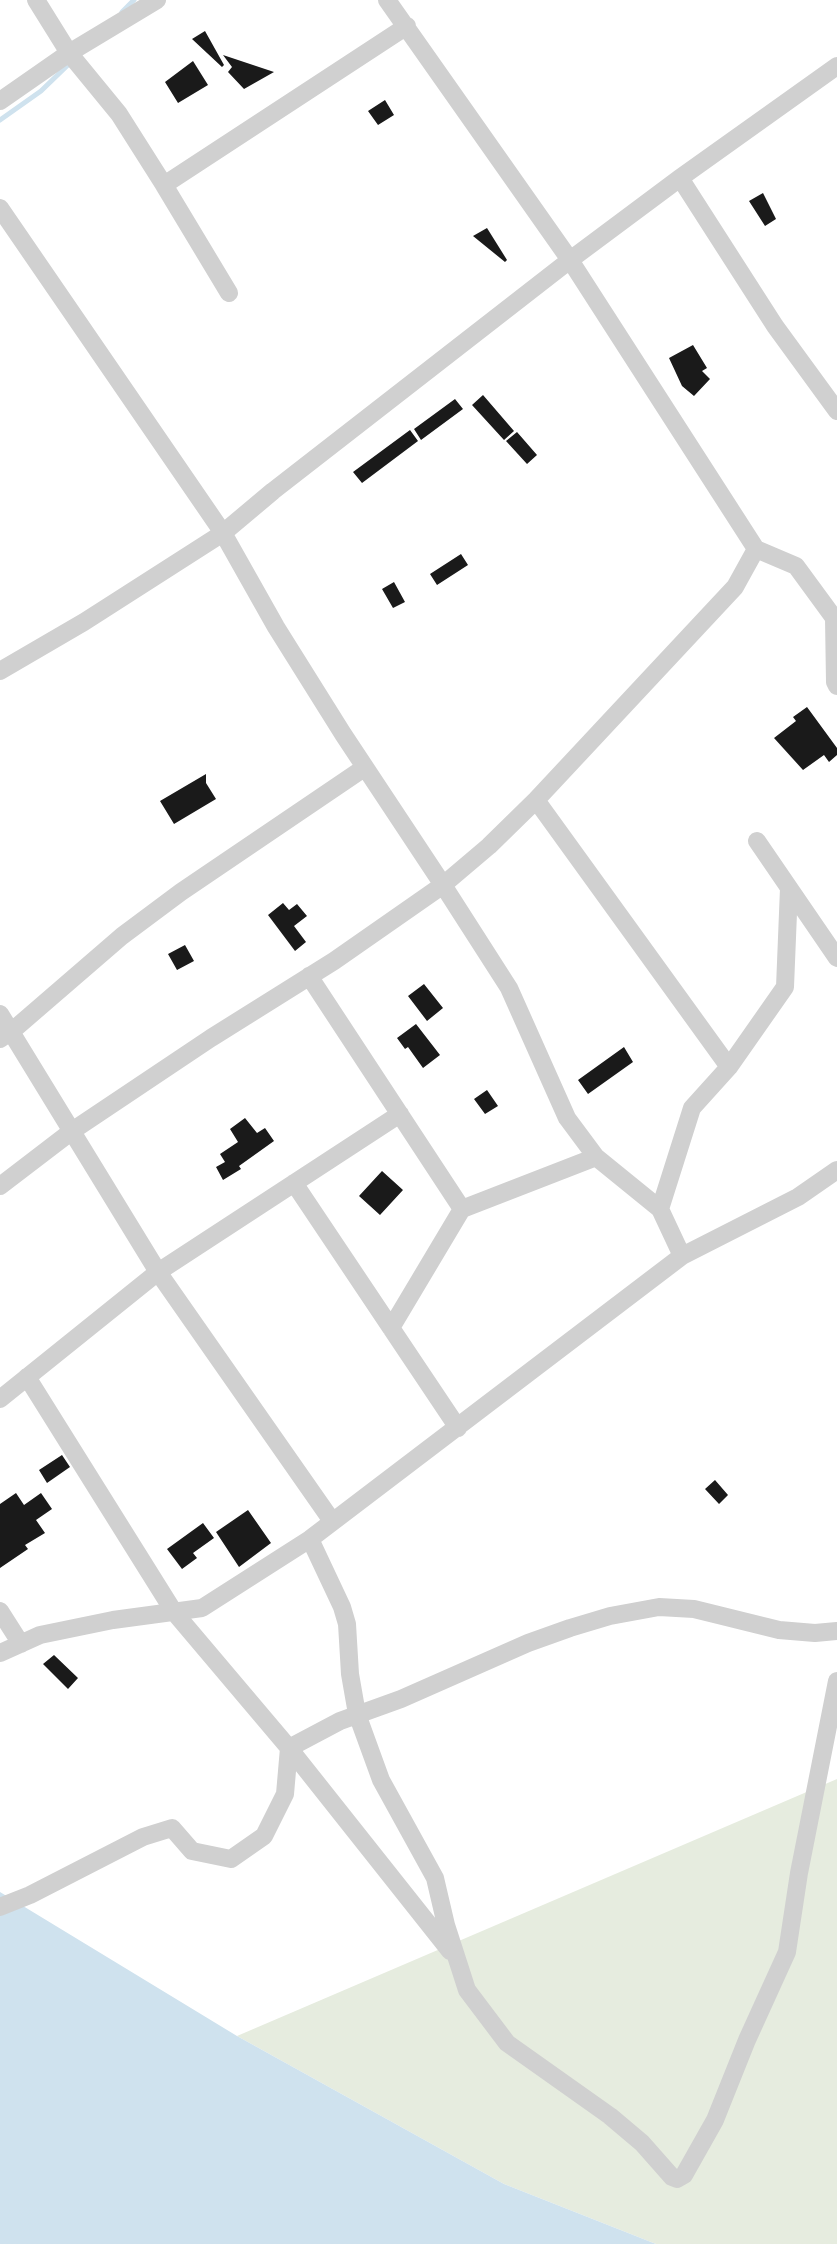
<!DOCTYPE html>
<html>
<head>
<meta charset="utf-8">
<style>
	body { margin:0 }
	canvas { display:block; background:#fff }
</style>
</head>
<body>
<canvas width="837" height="2244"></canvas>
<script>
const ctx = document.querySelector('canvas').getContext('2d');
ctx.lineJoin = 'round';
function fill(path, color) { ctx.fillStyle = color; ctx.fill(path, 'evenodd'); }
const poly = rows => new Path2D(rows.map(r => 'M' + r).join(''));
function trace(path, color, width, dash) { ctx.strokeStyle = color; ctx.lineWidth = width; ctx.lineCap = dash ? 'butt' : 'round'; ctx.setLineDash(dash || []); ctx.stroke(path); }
fill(poly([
	[837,1779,837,2244,656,2244,504,2184,237,2036]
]), '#e6ecdf');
fill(poly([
	[0,1892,237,2036,504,2184,656,2244,0,2244]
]), '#cfe2ee');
trace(poly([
	[122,12,134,0],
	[0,120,41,91,72,61]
]), '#cfe2ee', 5);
fill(poly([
	[205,31,224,65,222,67,192,39],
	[223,55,274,72,244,89,228,72,232,67],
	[193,61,208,85,178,103,165,82],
	[385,100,394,115,378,125,368,111],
	[763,193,776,219,765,226,749,201],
	[487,228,507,260,505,262,473,236],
	[693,345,707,368,702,371,710,379,694,396,682,386,669,358],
	[483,395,514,431,504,440,472,405],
	[455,399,463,409,421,440,414,429],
	[410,430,418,441,362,483,353,472],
	[517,432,537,455,527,464,506,441],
	[461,554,468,565,437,585,430,574],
	[394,582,405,602,393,608,382,589],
	[807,707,837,748,837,755,829,762,824,755,803,770,774,738,796,721,793,717],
	[206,774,206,783,216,799,174,824,160,801],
	[283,903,289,910,297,904,307,916,294,926,306,942,295,951,268,915],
	[185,945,194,961,177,970,168,954],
	[424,984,443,1008,427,1021,408,996],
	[416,1024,440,1055,423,1068,408,1047,405,1049,397,1038],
	[624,1047,633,1062,588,1094,578,1080],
	[487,1090,498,1106,485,1114,474,1099],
	[245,1118,257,1133,265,1128,274,1141,239,1166,241,1169,223,1180,216,1167,225,1162,220,1154,238,1142,230,1129],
	[382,1171,403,1190,380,1215,359,1196],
	[62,1455,70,1467,47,1483,39,1470],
	[715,1480,728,1495,719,1504,705,1489],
	[16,1493,24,1505,41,1493,52,1509,36,1520,45,1533,25,1545,28,1549,0,1568,0,1504],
	[248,1510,271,1543,239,1567,216,1532],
	[203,1523,214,1538,193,1553,197,1558,182,1569,167,1549],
	[54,1655,78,1678,68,1689,43,1664]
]), '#1a1a1a');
trace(poly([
	[36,0,69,53,119,114,164,185,407,26],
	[387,0,570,260,756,549,796,566,834,618,835,682,837,686],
	[0,101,69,53,157,0],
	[680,178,775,326,837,411],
	[164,185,229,293],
	[0,208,223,533,276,627,343,734,443,885,509,988,567,1118,596,1157,660,1209,682,1256],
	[0,671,84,622,223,533,273,491,570,260,680,178,837,66],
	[536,800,729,1067],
	[757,841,837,958],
	[309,976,462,1209],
	[0,1014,158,1272,332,1521],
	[0,1039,12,1031,122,936,181,892,364,768],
	[294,1183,458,1428],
	[0,1186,72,1131,211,1038,334,961,443,885,489,846,536,800,735,587,756,549],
	[660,1209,692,1108,729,1067,785,987,789,888],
	[391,1328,462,1209,596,1157],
	[27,1377,174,1612,289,1748,450,1951],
	[0,1399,158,1272,400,1114],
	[310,1539,342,1607,347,1624,350,1674,357,1714,381,1780,435,1878,446,1925,467,1990,507,2043,610,2116,642,2143,672,2177,677,2179,684,2175,715,2120,747,2040,787,1952,799,1873,837,1681],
	[0,1611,21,1644],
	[0,1653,40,1635,113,1620,202,1608,310,1539,682,1256,798,1197,837,1170],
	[0,1907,30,1895,143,1837,172,1828,192,1851,231,1859,264,1836,285,1794,289,1748,340,1721,401,1699,528,1643,570,1628,610,1616,659,1607,694,1609,779,1630,815,1633,837,1631]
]), '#d0d0d0', 18);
</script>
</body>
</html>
